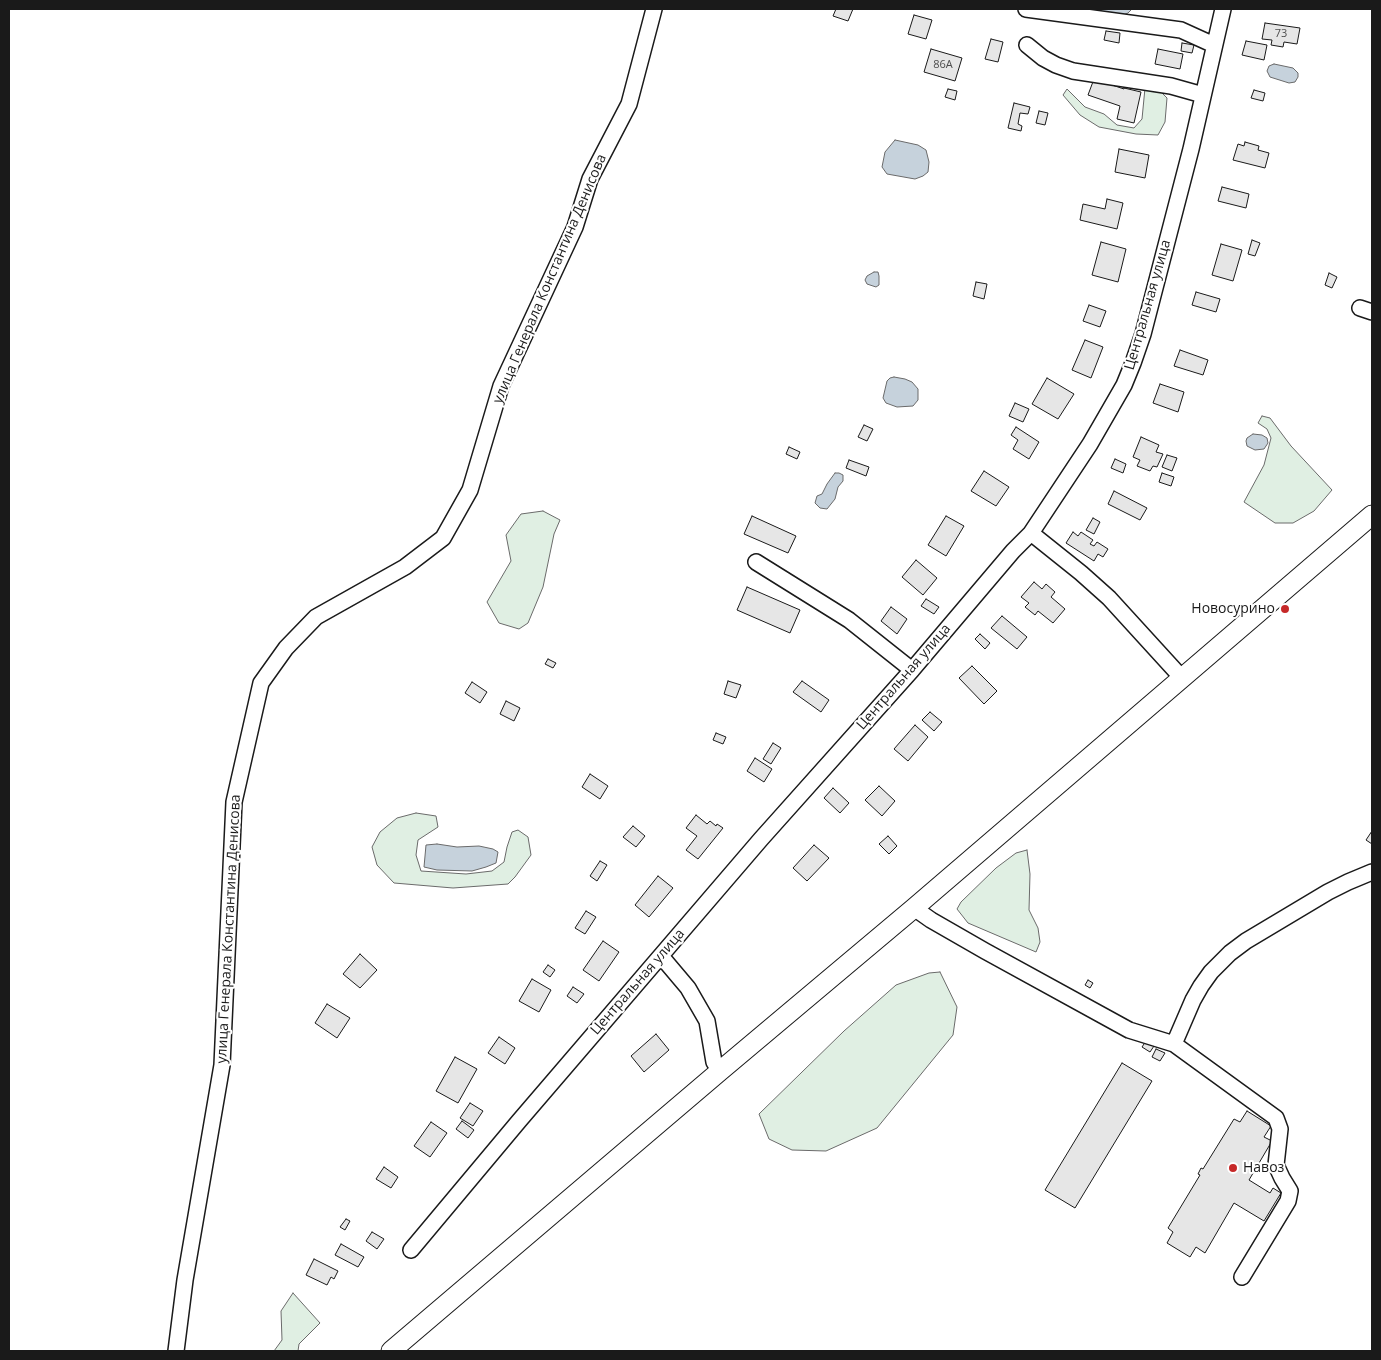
<!DOCTYPE html>
<html>
<head>
<meta charset="utf-8">
<style>
	body { margin:0 }
	#map { position:relative; width:1381px; height:1360px; overflow:hidden; background:#fff; font-family:"Open Sans",sans-serif }
	canvas { display:block }
	.frame { position:absolute; inset:0; border:10px solid #1a1a1a; pointer-events:none }
</style>
</head>
<body>
<div id="map">
<canvas width="1381" height="1360"></canvas>
<div class="frame"></div>
</div>
<script>
const ctx = document.querySelector('canvas').getContext('2d');
ctx.lineJoin = 'round';
function fill(path, color) { ctx.fillStyle = color; ctx.fill(path, 'evenodd'); }
const poly = rows => new Path2D(rows.map(r => 'M' + r).join(''));
function trace(path, color, width, dash) { ctx.strokeStyle = color; ctx.lineWidth = width; ctx.lineCap = dash ? 'butt' : 'round'; ctx.setLineDash(dash || []); ctx.stroke(path); }
function write(font, color, halo, rows, align = 'center') {
  ctx.font = font + ' "Open Sans",sans-serif'; ctx.lineWidth = 4; ctx.setLineDash([]); ctx.textBaseline = 'middle'; ctx.strokeStyle = halo; ctx.fillStyle = color; for (const [text, x, y, turn = 0] of rows) {
    ctx.save(); ctx.translate(x, y); ctx.rotate((+turn || 0) * Math.PI / 180); ctx.textAlign = isNaN(turn) ? turn : align; if (halo) ctx.strokeText(text, 0, 0); ctx.fillText(text, 0, 0); ctx.restore();
  }
}
const green = poly([
	[1145,88,1158,89,1167,98,1165,122,1158,135,1136,134,1099,127,1080,115,1063,95,1067,89,1085,107,1104,114,1117,125,1134,128,1142,119,1145,88],
	[1262,416,1270,418,1291,446,1332,490,1314,511,1293,523,1275,523,1244,502,1264,465,1271,438,1267,429,1258,423,1262,416],
	[543,511,560,520,554,534,543,587,528,623,519,629,499,623,487,602,511,561,506,535,521,514,543,511],
	[416,813,436,816,438,827,418,840,416,855,421,871,466,874,492,871,504,862,507,847,512,832,518,830,528,837,531,855,515,877,508,884,453,888,394,883,377,865,372,847,380,832,397,818,416,813],
	[1027,850,1030,874,1029,910,1038,928,1040,942,1036,952,968,923,957,909,961,902,996,868,1016,853,1027,850],
	[940,972,957,1007,953,1035,877,1128,826,1151,792,1150,769,1139,759,1114,844,1031,896,985,929,973,940,972],
	[293,1293,320,1323,299,1344,298,1351,274,1351,282,1340,281,1311,293,1293]
]);
fill(green, '#e0efe3');
trace(green, '#6a6a6a', 1);
const water = poly([
	[1069,9,1132,9,1128,13,1121,16,1069,9],
	[1274,64,1293,68,1298,73,1298,77,1295,82,1289,83,1270,77,1267,71,1269,66,1274,64],
	[895,140,918,145,926,150,929,162,928,172,923,176,915,179,887,174,882,167,885,152,895,140],
	[874,272,878,272,879,276,879,285,876,287,867,284,865,280,867,276,874,272],
	[894,377,905,379,912,382,918,389,918,400,913,406,897,407,886,403,883,398,887,381,890,378,894,377],
	[1253,434,1262,435,1267,438,1268,443,1264,449,1255,450,1247,446,1246,441,1247,438,1253,434],
	[835,473,839,473,843,475,843,481,838,487,835,499,827,509,820,508,815,503,817,496,822,494,827,484,835,473],
	[437,844,457,847,479,846,493,849,498,852,496,863,486,867,472,871,437,870,424,867,426,845,437,844]
]);
fill(water, '#c6d2dc');
trace(water, '#6a6a6a', 1);
const building = poly([
	[836,9,853,9,848,21,833,16,836,9],
	[914,15,932,20,926,39,908,34,914,15],
	[1265,23,1300,28,1297,44,1284,42,1283,47,1271,45,1272,40,1262,39,1265,23],
	[1106,31,1120,33,1119,43,1104,40,1106,31],
	[991,39,1003,42,998,62,985,59,991,39],
	[1246,41,1267,45,1264,60,1242,55,1246,41],
	[1182,43,1194,45,1192,53,1181,51,1182,43],
	[931,49,962,58,955,81,924,72,931,49],
	[1158,49,1183,54,1180,69,1155,64,1158,49],
	[1094,79,1124,89,1124,88,1141,92,1134,123,1117,119,1120,106,1088,95,1094,79],
	[948,89,957,91,955,100,945,97,948,89],
	[1254,90,1265,93,1263,101,1251,98,1254,90],
	[1014,103,1030,107,1028,114,1020,113,1018,124,1022,126,1021,131,1008,128,1014,103],
	[1039,111,1048,113,1045,125,1036,123,1039,111],
	[1245,142,1259,146,1258,150,1269,153,1265,168,1233,160,1238,144,1244,146,1245,142],
	[1119,149,1149,155,1145,178,1115,172,1119,149],
	[1222,187,1249,194,1246,208,1218,201,1222,187],
	[1107,199,1123,203,1117,229,1080,220,1083,204,1105,209,1107,199],
	[1252,240,1260,243,1255,256,1248,254,1252,240],
	[1101,242,1126,249,1118,282,1092,275,1101,242],
	[1221,244,1242,250,1233,281,1212,275,1221,244],
	[1329,273,1337,277,1332,288,1325,285,1329,273],
	[976,282,987,284,984,299,973,296,976,282],
	[1196,292,1220,299,1216,312,1192,305,1196,292],
	[1089,305,1106,311,1100,327,1083,321,1089,305],
	[1085,340,1103,347,1091,378,1072,370,1085,340],
	[1180,350,1208,360,1203,375,1174,366,1180,350],
	[1047,378,1074,394,1058,419,1032,404,1047,378],
	[1160,384,1184,392,1178,412,1153,403,1160,384],
	[1015,403,1029,409,1023,422,1009,416,1015,403],
	[864,425,873,429,867,441,858,437,864,425],
	[1016,427,1039,442,1029,459,1013,449,1018,440,1011,435,1016,427],
	[1141,437,1159,445,1156,452,1163,454,1157,467,1153,466,1150,471,1137,466,1140,460,1133,457,1141,437],
	[789,447,800,452,797,459,786,454,789,447],
	[1167,455,1177,458,1172,471,1162,467,1167,455],
	[1115,459,1126,464,1123,473,1111,468,1115,459],
	[849,460,869,467,866,476,846,468,849,460],
	[984,471,1009,487,996,506,971,491,984,471],
	[1162,473,1174,477,1171,486,1159,482,1162,473],
	[1114,491,1147,508,1140,520,1108,504,1114,491],
	[752,516,796,536,788,553,744,534,752,516],
	[946,516,964,526,946,556,928,545,946,516],
	[1093,518,1100,522,1094,534,1086,530,1093,518],
	[1073,532,1078,536,1081,532,1093,540,1090,544,1094,546,1097,542,1108,549,1103,557,1098,554,1094,561,1066,543,1073,532],
	[916,560,937,578,923,595,902,577,916,560],
	[1034,582,1042,589,1046,584,1055,592,1051,597,1065,609,1053,623,1038,611,1035,615,1025,607,1029,603,1021,597,1034,582],
	[747,587,800,610,790,633,737,610,747,587],
	[926,599,939,607,934,614,921,606,926,599],
	[891,607,907,619,897,634,881,621,891,607],
	[1002,616,1027,637,1017,649,991,628,1002,616],
	[980,634,990,643,985,649,975,639,980,634],
	[548,659,556,663,553,668,545,664,548,659],
	[972,666,997,691,984,704,959,678,972,666],
	[728,681,741,685,736,698,724,694,728,681],
	[802,681,829,700,821,712,793,692,802,681],
	[472,682,487,692,480,703,465,693,472,682],
	[506,701,520,708,514,721,500,714,506,701],
	[930,712,942,722,934,731,922,720,930,712],
	[915,725,928,737,908,761,894,749,915,725],
	[716,733,726,737,723,744,713,740,716,733],
	[773,743,781,748,771,764,763,759,773,743],
	[755,758,772,769,764,782,747,771,755,758],
	[590,774,608,786,600,799,582,787,590,774],
	[879,786,895,801,882,816,865,800,879,786],
	[833,788,849,803,840,813,824,798,833,788],
	[696,815,707,824,710,821,716,826,717,824,723,828,698,859,686,850,697,836,686,828,696,815],
	[633,826,645,836,636,847,623,837,633,826],
	[1372,831,1372,844,1366,840,1372,831],
	[888,836,897,846,889,854,879,844,888,836],
	[814,845,829,858,807,881,793,868,814,845],
	[600,861,607,865,597,881,590,876,600,861],
	[658,876,673,888,649,917,635,905,658,876],
	[586,911,596,917,585,934,575,928,586,911],
	[603,941,619,952,599,981,583,970,603,941],
	[360,954,377,970,360,988,343,974,360,954],
	[548,965,555,970,550,977,543,972,548,965],
	[532,979,551,990,539,1012,519,1001,532,979],
	[1088,980,1093,983,1090,988,1085,985,1088,980],
	[573,987,584,994,577,1003,567,996,573,987],
	[327,1004,350,1018,337,1038,315,1023,327,1004],
	[656,1034,669,1050,644,1072,631,1056,656,1034],
	[499,1037,515,1048,505,1064,488,1053,499,1037],
	[1146,1041,1154,1046,1150,1052,1142,1047,1146,1041],
	[1156,1049,1165,1053,1160,1061,1152,1057,1156,1049],
	[455,1057,477,1069,458,1103,436,1091,455,1057],
	[1122,1063,1152,1081,1075,1208,1045,1190,1122,1063],
	[470,1103,483,1111,473,1126,460,1118,470,1103],
	[1247,1111,1271,1126,1264,1137,1272,1141,1249,1180,1270,1193,1273,1188,1281,1193,1264,1221,1234,1203,1205,1253,1196,1247,1190,1257,1167,1243,1173,1232,1168,1228,1200,1175,1198,1174,1201,1168,1203,1169,1234,1119,1240,1122,1247,1111],
	[462,1121,474,1130,468,1138,456,1129,462,1121],
	[431,1122,447,1133,430,1157,414,1146,431,1122],
	[384,1167,398,1177,391,1188,376,1179,384,1167],
	[346,1219,350,1221,345,1230,340,1227,346,1219],
	[372,1232,384,1239,377,1249,366,1241,372,1232],
	[341,1244,364,1257,358,1267,335,1255,341,1244],
	[314,1259,338,1271,334,1279,331,1277,327,1285,306,1275,314,1259]
]);
fill(building, '#e6e6e6');
trace(building, '#1a1a1a', 1);
const minor = poly([
	[1026,9,1181,30,1214,45],
	[1027,45,1043,58,1056,65,1073,71,1171,86,1203,95],
	[1360,308,1372,312],
	[1031,533,1081,573,1109,598,1182,678],
	[756,562,849,620,912,670],
	[914,908,931,920,985,951,1129,1030,1174,1044,1276,1118,1280,1129,1276,1165,1282,1178,1290,1191,1288,1201,1242,1277],
	[661,956,688,988,707,1021,714,1062,720,1071],
	[1174,1044,1193,1000,1201,986,1211,972,1230,953,1246,941,1328,892,1348,882,1372,872],
	[411,1250,519,1121,761,839,912,670,1013,551,1031,533,1090,444,1124,385,1133,363,1143,334,1191,149,1223,9],
	[176,1351,185,1280,222,1065,234,802,261,683,286,648,316,617,405,567,443,538,470,490,501,386,575,227,590,179,629,104,654,9]
]);
const major = poly([
	[391,1351,720,1071,914,908,1372,515]
]);
trace(minor, '#1a1a1a', 18);
trace(major, '#1a1a1a', 21);
trace(minor, '#fff', 15);
trace(major, '#fff', 19);
for (const [x, y, r, color] of [
	[1285,609,5,"#c62828"],
	[1233,1168,5,"#c62828"]
]) { const dot = new Path2D(); dot.arc(x, y, r, 0, 2 * Math.PI); ctx.fillStyle = color; ctx.fill(dot); trace(dot, '#fff', 2); }
write('11px', '#4d4d4d', null, [
	["73",1281,34],
	["86А",943,65]
]);
write('14px', '#1a1a1a', '#fff', [
	["улица Генерала Константина Денисова",550,279,-67],
	["Центральная улица",1148,305,-74],
	["Центральная улица",904,677,-49],
	["улица Генерала Константина Денисова",229,929,-87],
	["Центральная улица",638,982,-49]
]);
write('14px', '#1a1a1a', '#fff', [
	["Новосурино",1275,609],
	["Навоз",1243,1168,"left"]
], 'right');
</script>
</body>
</html>
